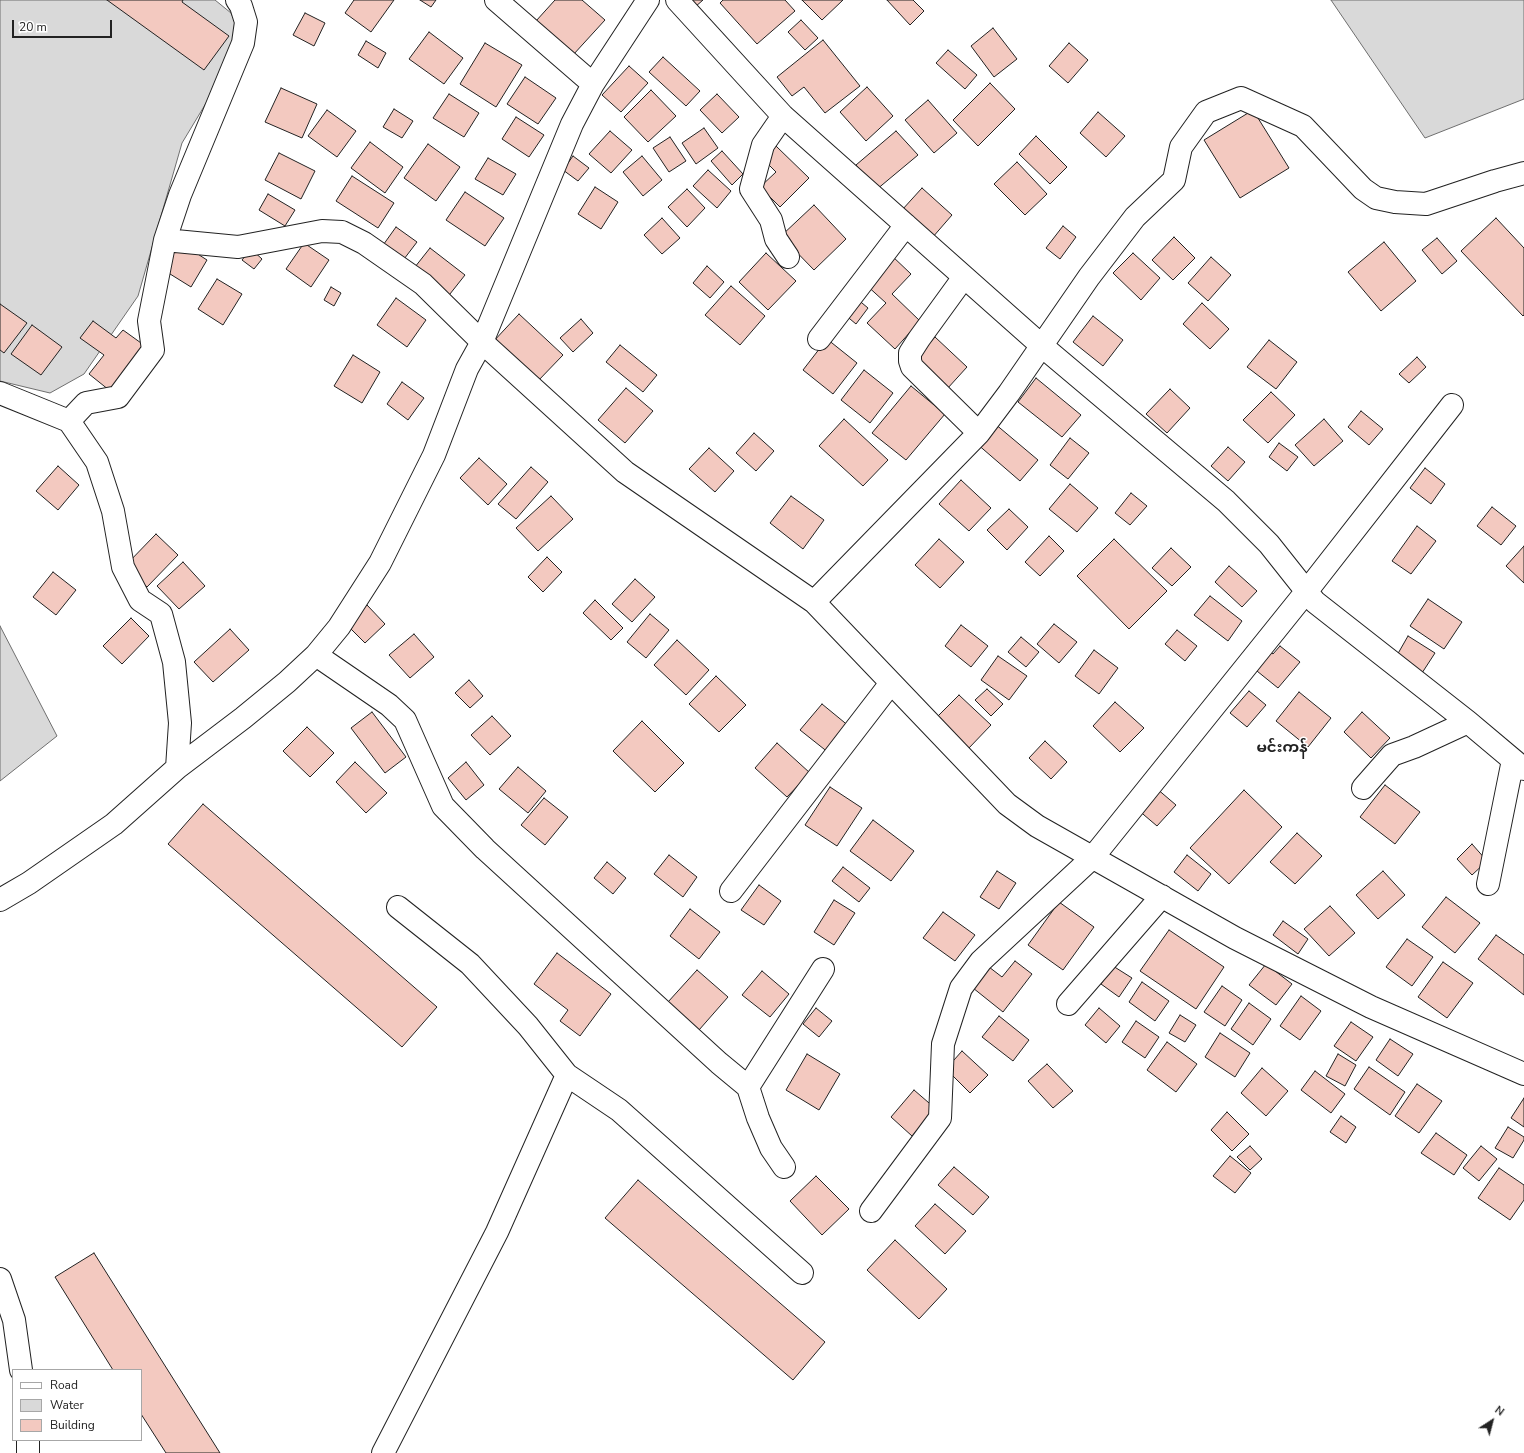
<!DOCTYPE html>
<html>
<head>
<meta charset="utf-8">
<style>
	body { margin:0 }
	#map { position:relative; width:1524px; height:1453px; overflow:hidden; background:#fff; font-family:"Nunito Sans",sans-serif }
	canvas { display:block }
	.legend { position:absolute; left:12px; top:1369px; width:130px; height:72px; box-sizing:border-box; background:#fff; border:1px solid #a7a7a7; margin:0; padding:5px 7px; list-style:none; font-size:12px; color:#222 }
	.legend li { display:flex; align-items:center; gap:8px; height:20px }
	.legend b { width:20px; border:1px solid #a7a7a7 }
	.north { position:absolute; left:1472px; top:1401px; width:40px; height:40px; -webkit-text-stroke:3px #fff; paint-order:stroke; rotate:36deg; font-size:11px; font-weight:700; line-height:16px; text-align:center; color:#222 }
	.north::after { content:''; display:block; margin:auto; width:14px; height:18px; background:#222; clip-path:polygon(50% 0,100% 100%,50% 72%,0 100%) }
	.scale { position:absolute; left:12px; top:20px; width:100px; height:18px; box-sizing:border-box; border:2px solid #222; border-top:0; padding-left:5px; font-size:12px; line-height:14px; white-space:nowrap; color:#222; -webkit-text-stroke:3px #fff; paint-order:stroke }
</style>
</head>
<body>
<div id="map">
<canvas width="1524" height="1453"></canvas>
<ul class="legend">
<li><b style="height:5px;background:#fff"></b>Road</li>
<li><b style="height:11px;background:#d9d9d9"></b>Water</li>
<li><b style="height:11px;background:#f3c9c0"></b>Building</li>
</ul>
<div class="north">N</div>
<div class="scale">20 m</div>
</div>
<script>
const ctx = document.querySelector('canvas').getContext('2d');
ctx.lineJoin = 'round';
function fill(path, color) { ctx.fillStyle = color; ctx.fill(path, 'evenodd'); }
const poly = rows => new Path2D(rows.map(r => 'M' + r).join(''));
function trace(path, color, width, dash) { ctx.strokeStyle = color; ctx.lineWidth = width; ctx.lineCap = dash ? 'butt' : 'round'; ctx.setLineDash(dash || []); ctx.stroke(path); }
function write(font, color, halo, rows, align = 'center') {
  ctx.font = font + ' "Nunito Sans","Noto Sans Myanmar",sans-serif'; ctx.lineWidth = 3; ctx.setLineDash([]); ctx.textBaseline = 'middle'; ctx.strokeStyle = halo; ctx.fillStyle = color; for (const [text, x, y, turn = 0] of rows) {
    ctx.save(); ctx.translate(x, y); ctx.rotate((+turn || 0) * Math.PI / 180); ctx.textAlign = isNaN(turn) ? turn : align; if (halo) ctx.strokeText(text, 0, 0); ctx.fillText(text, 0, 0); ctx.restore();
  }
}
const water = poly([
	[0,0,215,0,231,13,237,26,220,80,182,143,138,296,84,374,50,393,0,381,0,0],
	[1331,0,1524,0,1524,99,1425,138,1331,0],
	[0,626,57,736,0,781,0,626]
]);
fill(water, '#d9d9d9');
trace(water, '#6f6f6f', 1);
const building = poly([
	[107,0,183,0,182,2,229,36,204,70,107,0],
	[354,0,394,0,371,32,345,13,354,0],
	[420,0,436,0,431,7,420,0],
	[555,0,582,0,605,20,573,55,536,21,555,0],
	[689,0,703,0,695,7,689,0],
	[723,0,785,0,795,11,757,44,720,3,723,0],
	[802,0,843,0,822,20,802,0],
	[887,0,913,0,924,11,910,25,887,0],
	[305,13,325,23,314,46,293,35,305,13],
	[801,20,818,38,805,50,788,32,801,20],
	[993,28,1017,59,994,77,971,46,993,28],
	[429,32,463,58,444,84,409,59,429,32],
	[823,40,860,86,825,113,804,87,792,96,777,77,823,40],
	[366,41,386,53,378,68,358,55,366,41],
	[485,43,522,65,496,107,460,84,485,43],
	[1069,43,1088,60,1068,83,1049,66,1069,43],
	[948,50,977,75,965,89,936,63,948,50],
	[663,57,700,91,686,106,649,72,663,57],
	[629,66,648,83,621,112,602,95,629,66],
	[525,77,556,98,538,124,507,104,525,77],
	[990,83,1015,109,978,146,953,120,990,83],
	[867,87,893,116,866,141,840,112,867,87],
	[281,88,317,104,302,138,265,122,281,88],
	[651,90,676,116,648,142,624,117,651,90],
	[449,94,479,113,464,137,433,118,449,94],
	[717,94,739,117,722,133,700,110,717,94],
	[928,100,957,133,934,153,905,120,928,100],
	[394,109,413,121,402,138,383,127,394,109],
	[327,110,356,131,337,157,308,136,327,110],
	[1253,110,1289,168,1240,198,1204,140,1253,110],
	[1098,112,1125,136,1106,157,1080,133,1098,112],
	[516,117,544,135,529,157,502,139,516,117],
	[704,128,718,148,696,164,682,143,704,128],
	[610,131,632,150,611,173,589,154,610,131],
	[896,131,918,155,876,190,856,165,896,131],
	[1036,136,1067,167,1050,184,1019,154,1036,136],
	[670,137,686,161,669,172,653,148,670,137],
	[370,142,403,167,385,193,351,168,370,142],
	[428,144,460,167,436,201,404,178,428,144],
	[776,146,809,178,780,207,760,187,776,172,763,159,776,146],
	[722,151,743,174,732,185,711,161,722,151],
	[279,153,315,171,301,199,265,180,279,153],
	[573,156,589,168,578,181,563,170,573,156],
	[642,156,662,180,643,196,623,172,642,156],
	[488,158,516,174,503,195,475,179,488,158],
	[1017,162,1047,194,1025,215,994,184,1017,162],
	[708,170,731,191,717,208,693,186,708,170],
	[352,176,394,203,378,228,336,201,352,176],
	[595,187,618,202,601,229,578,214,595,187],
	[922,188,952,215,932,238,902,210,922,188],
	[687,189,705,208,687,227,668,207,687,189],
	[465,192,504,218,485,246,446,220,465,192],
	[268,194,295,210,285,226,259,210,268,194],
	[814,205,846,239,814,270,781,236,814,205],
	[662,218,680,238,662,254,644,235,662,218],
	[1496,218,1524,248,1524,315,1523,316,1461,251,1496,218],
	[1063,226,1076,237,1060,259,1046,248,1063,226],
	[396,227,417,242,401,263,381,248,396,227],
	[1174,237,1195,258,1173,280,1152,260,1174,237],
	[1437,238,1457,261,1442,274,1422,250,1437,238],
	[179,242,207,260,191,287,162,269,179,242],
	[1384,242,1416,281,1381,311,1348,272,1384,242],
	[304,243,329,260,311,287,286,269,304,243],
	[430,248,465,275,446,299,411,272,430,248],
	[251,249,262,259,254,269,242,260,251,249],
	[766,253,796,281,768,310,739,282,766,253],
	[1133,253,1160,278,1141,300,1113,273,1133,253],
	[891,255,911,274,892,294,920,321,895,349,867,323,886,303,864,283,891,255],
	[1211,257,1231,275,1208,301,1188,283,1211,257],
	[707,266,724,282,710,298,693,283,707,266],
	[217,279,242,294,223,325,198,309,217,279],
	[731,286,765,316,740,345,705,315,731,286],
	[331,287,341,293,334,306,324,300,331,287],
	[396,298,426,320,407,347,377,325,396,298],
	[856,298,868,308,856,324,844,314,856,298],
	[1202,303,1229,329,1210,349,1183,324,1202,303],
	[0,304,27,323,4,353,0,350,0,304],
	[519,314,563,355,536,383,492,343,519,314],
	[1093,316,1123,340,1103,366,1073,342,1093,316],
	[581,319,593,333,573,352,560,338,581,319],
	[93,321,116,338,123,330,148,348,114,394,89,374,104,355,80,338,93,321],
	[32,325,62,347,41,375,11,354,32,325],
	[935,337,967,367,947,389,915,359,935,337],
	[827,339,857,363,833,394,803,370,827,339],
	[1269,340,1297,362,1276,389,1247,367,1269,340],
	[620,345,657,375,643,392,606,362,620,345],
	[353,355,380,372,362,403,334,386,353,355],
	[1417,357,1426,367,1409,383,1399,374,1417,357],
	[864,370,893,393,870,423,841,400,864,370],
	[1036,378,1081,415,1062,437,1018,402,1036,378],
	[402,382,424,398,408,420,387,404,402,382],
	[911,386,945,414,906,460,872,433,911,386],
	[626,388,653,411,625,443,598,420,626,388],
	[1170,389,1190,408,1167,433,1146,414,1170,389],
	[1271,392,1295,415,1268,443,1243,420,1271,392],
	[1361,411,1383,429,1369,445,1348,427,1361,411],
	[844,419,888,460,863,486,819,446,844,419],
	[1324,419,1343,441,1314,466,1295,445,1324,419],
	[994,423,1038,460,1020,481,976,443,994,423],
	[754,433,774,451,756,471,736,453,754,433],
	[1070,438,1089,453,1068,479,1050,465,1070,438],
	[1279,443,1298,457,1287,471,1269,457,1279,443],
	[1228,447,1245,462,1228,481,1211,466,1228,447],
	[709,448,734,471,715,492,689,469,709,448],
	[479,458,507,484,488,505,460,478,479,458],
	[58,466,79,485,58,510,36,491,58,466],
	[531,467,548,482,516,519,498,504,531,467],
	[1425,468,1445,484,1431,504,1410,488,1425,468],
	[961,480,991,508,969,531,939,504,961,480],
	[1070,484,1098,508,1077,532,1049,509,1070,484],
	[1131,493,1147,506,1130,525,1115,513,1131,493],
	[551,496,573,519,538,551,516,528,551,496],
	[791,496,824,520,803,549,770,523,791,496],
	[1492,507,1516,526,1501,545,1477,526,1492,507],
	[1009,509,1028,527,1007,550,987,530,1009,509],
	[1417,526,1436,541,1411,574,1392,561,1417,526],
	[156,534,178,555,147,587,125,566,156,534],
	[1049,536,1064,551,1040,576,1025,562,1049,536],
	[939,539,964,562,940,588,915,565,939,539],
	[1114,539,1167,591,1129,629,1077,576,1114,539],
	[1524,546,1524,583,1506,566,1524,546],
	[1171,548,1191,567,1172,586,1152,568,1171,548],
	[547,557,562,572,543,592,528,577,547,557],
	[183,562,205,586,179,609,157,586,183,562],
	[1229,566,1257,591,1242,607,1215,582,1229,566],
	[53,572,76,590,56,615,33,597,53,572],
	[635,579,655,597,632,622,612,604,635,579],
	[1210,596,1242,621,1228,641,1194,615,1210,596],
	[1428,599,1462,622,1444,649,1410,626,1428,599],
	[595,600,623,628,611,640,583,613,595,600],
	[367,605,385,624,365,643,347,625,367,605],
	[650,614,669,630,646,658,627,642,650,614],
	[131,618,149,636,122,664,103,646,131,618],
	[1054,624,1077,642,1059,663,1037,644,1054,624],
	[961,625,988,646,971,667,945,646,961,625],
	[230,629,249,650,213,682,194,662,230,629],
	[1177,630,1197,646,1185,661,1165,644,1177,630],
	[414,634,434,657,410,678,389,655,414,634],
	[1408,636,1435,653,1422,673,1396,657,1408,636],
	[1021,637,1039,652,1026,667,1008,652,1021,637],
	[677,640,709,670,686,695,654,665,677,640],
	[1280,646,1300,662,1278,688,1252,667,1267,649,1273,654,1280,646],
	[1094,650,1118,668,1099,694,1075,676,1094,650],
	[998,656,1027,676,1009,700,981,680,998,656],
	[716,676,746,705,719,732,689,704,716,676],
	[469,680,483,696,470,708,455,693,469,680],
	[987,689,1003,704,991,716,975,700,987,689],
	[1249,691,1266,705,1247,727,1230,713,1249,691],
	[1299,692,1331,718,1308,747,1276,721,1299,692],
	[959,695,991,725,968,749,936,718,959,695],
	[1115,702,1144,728,1120,752,1093,726,1115,702],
	[822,704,850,727,829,753,800,730,822,704],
	[372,712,406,757,385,773,351,728,372,712],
	[1362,712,1390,738,1371,758,1344,732,1362,712],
	[492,716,511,736,490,755,471,735,492,716],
	[642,721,684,763,655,792,613,751,642,721],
	[307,727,334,753,310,777,283,751,307,727],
	[1045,741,1067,762,1051,779,1029,758,1045,741],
	[777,743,810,773,787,797,755,768,777,743],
	[355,762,387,793,366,813,336,782,355,762],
	[466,762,484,785,466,800,448,778,466,762],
	[518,767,546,791,528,813,499,789,518,767],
	[1385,785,1420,812,1395,844,1360,817,1385,785],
	[830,787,862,808,837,846,805,825,830,787],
	[1156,788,1176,805,1157,826,1137,809,1156,788],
	[1244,790,1282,827,1229,884,1190,848,1244,790],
	[544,798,568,817,545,845,521,825,544,798],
	[203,804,437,1007,402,1047,168,844,203,804],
	[873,820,914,851,891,881,850,851,873,820],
	[1297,833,1322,856,1295,884,1270,862,1297,833],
	[1472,844,1487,861,1472,875,1457,859,1472,844],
	[669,855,697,877,683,897,654,874,669,855],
	[1187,855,1211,874,1198,891,1174,872,1187,855],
	[607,862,626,878,613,894,594,878,607,862],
	[843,867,870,888,859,902,832,881,843,867],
	[997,871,1016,883,999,909,980,897,997,871],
	[1383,871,1405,895,1378,919,1356,895,1383,871],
	[759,885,781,901,764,925,741,910,759,885],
	[1446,897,1480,923,1455,953,1422,927,1446,897],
	[834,900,855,913,834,945,814,932,834,900],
	[1059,902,1094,927,1063,970,1028,945,1059,902],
	[1330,906,1355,933,1329,956,1304,929,1330,906],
	[690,909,720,932,699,959,670,936,690,909],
	[943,912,975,935,955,961,923,938,943,912],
	[1283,921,1308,939,1298,954,1273,935,1283,921],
	[1169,930,1224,967,1196,1009,1140,971,1169,930],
	[1496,935,1524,955,1524,995,1478,959,1496,935],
	[1407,939,1433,957,1412,986,1386,967,1407,939],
	[557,953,611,994,580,1036,560,1021,568,1010,534,984,557,953],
	[1015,961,1032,974,1003,1012,973,988,989,967,1002,977,1015,961],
	[1443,962,1473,983,1447,1018,1418,997,1443,962],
	[1266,964,1292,984,1276,1005,1249,985,1266,964],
	[1113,966,1132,978,1119,997,1101,984,1113,966],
	[697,970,728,997,699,1030,668,1002,697,970],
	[762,971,789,994,770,1017,742,995,762,971],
	[1142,982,1169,1001,1155,1021,1129,1002,1142,982],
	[1222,986,1242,1000,1225,1026,1204,1012,1222,986],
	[1301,996,1321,1011,1300,1040,1280,1026,1301,996],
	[1249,1003,1271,1019,1253,1045,1231,1029,1249,1003],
	[816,1008,832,1021,819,1037,803,1024,816,1008],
	[1099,1008,1120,1026,1106,1043,1085,1025,1099,1008],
	[1180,1015,1196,1025,1185,1042,1169,1033,1180,1015],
	[999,1016,1029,1040,1013,1061,982,1037,999,1016],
	[1136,1021,1159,1037,1145,1058,1122,1042,1136,1021],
	[1351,1022,1373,1037,1356,1061,1334,1046,1351,1022],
	[1220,1033,1250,1053,1235,1077,1205,1057,1220,1033],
	[1390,1039,1413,1054,1398,1076,1376,1060,1390,1039],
	[1167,1042,1197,1064,1176,1092,1147,1070,1167,1042],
	[962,1051,988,1075,970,1093,946,1069,962,1051],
	[807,1054,840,1074,819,1110,786,1090,807,1054],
	[1338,1054,1356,1065,1345,1086,1326,1076,1338,1054],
	[1047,1064,1073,1091,1053,1108,1028,1081,1047,1064],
	[1369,1067,1405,1092,1390,1115,1354,1089,1369,1067],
	[1262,1068,1288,1091,1266,1116,1241,1093,1262,1068],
	[1315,1071,1345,1094,1331,1113,1301,1090,1315,1071],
	[1417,1084,1442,1101,1419,1133,1395,1116,1417,1084],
	[914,1090,936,1109,912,1136,891,1117,914,1090],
	[1524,1098,1524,1127,1511,1118,1524,1098],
	[1227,1112,1249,1134,1232,1151,1211,1130,1227,1112],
	[1341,1116,1356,1127,1346,1143,1330,1132,1341,1116],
	[1508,1127,1524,1137,1524,1140,1513,1158,1495,1148,1508,1127],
	[1436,1133,1467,1155,1454,1175,1421,1153,1436,1133],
	[1250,1146,1262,1159,1250,1170,1237,1157,1250,1146],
	[1481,1146,1497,1159,1479,1181,1463,1168,1481,1146],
	[1230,1156,1251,1173,1235,1193,1213,1176,1230,1156],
	[954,1167,989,1197,973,1215,938,1185,954,1167],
	[1499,1168,1524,1185,1524,1200,1510,1220,1478,1198,1499,1168],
	[816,1176,849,1209,822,1235,790,1201,816,1176],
	[638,1180,825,1342,793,1380,605,1218,638,1180],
	[935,1204,966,1231,945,1254,915,1226,935,1204],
	[895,1240,947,1289,919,1319,867,1270,895,1240],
	[94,1253,220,1453,166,1453,141,1414,141,1370,113,1370,55,1277,94,1253]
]);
fill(building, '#f3c9c0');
trace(building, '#222', 1);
const minor = poly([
	[496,0,593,84],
	[648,0,593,84,572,124,482,342,467,369,434,455,380,563,339,627,316,655,389,705,405,720,443,806,485,849,719,1063,748,1087,758,1118,771,1148,784,1167],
	[677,0,783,116,1042,346,1226,501,1269,544,1315,602,1468,722,1524,769],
	[783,116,763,145,751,189,771,220,776,239,788,257],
	[165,240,238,247,322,231,342,232,364,243,423,284,482,342,625,472,814,602,1007,804,1037,826,1235,938,1371,1007,1524,1074],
	[964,277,919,339,910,353,910,361,912,367,979,433],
	[819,339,906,225],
	[0,393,69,421,97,462,113,511,123,567,140,600,161,614,174,662,180,723,177,768],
	[69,421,86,403,118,397,153,350,149,321,165,240,180,195,243,43,246,22,241,6,237,0],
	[814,602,979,433,1009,393,1089,277,1135,217,1174,180,1181,147,1206,112,1241,98,1303,126,1363,189,1376,198,1395,202,1426,204,1495,181,1524,173],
	[1363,788,1392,755,1414,747,1468,722],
	[1488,884,1513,760],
	[731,891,891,683],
	[0,900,29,883,114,824,177,768,243,718,287,682,316,655],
	[1068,1004,1162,896],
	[567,1075,619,1110,802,1273],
	[748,1087,823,969],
	[871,1211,940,1118,943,1044,961,988,981,961,1093,857,1306,592,1452,405],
	[0,1279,14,1320,21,1370],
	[28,1440,28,1453],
	[383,1453,497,1232,567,1075,528,1026,470,964,398,907]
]);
trace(minor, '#222', 24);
trace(minor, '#fff', 22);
write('bold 15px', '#222', '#fff', [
	["မင်းကန်",1282,748]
]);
</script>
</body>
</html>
